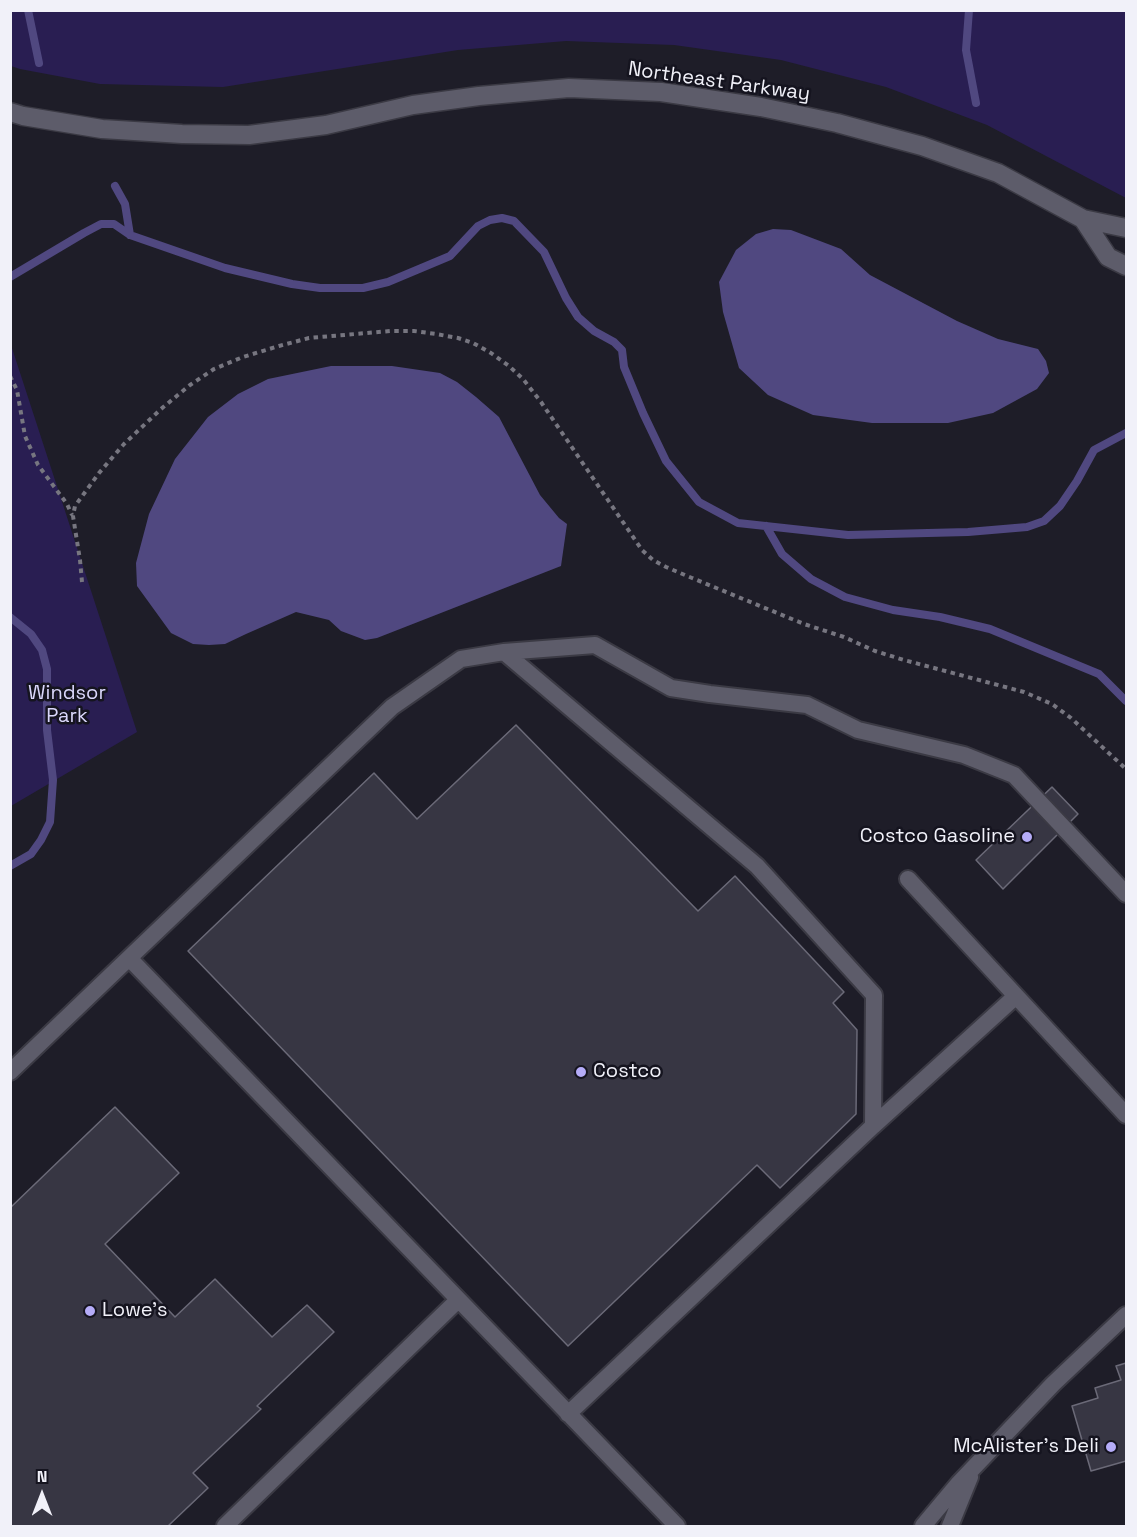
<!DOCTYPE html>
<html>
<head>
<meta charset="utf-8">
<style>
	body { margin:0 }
	#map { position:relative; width:1137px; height:1537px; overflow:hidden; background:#1e1d28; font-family:"Space Grotesk",sans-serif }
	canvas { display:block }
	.frame { position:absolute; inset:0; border:12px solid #f1f1f9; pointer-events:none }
	.north { position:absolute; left:12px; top:1465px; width:60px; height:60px; -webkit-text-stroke:4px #15141f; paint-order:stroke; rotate:0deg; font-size:16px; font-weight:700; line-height:24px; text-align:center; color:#f1f1f9 }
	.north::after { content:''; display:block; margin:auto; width:21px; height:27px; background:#f1f1f9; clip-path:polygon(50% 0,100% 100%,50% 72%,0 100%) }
</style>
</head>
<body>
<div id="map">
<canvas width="1137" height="1537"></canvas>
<div class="frame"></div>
<div class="north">N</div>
</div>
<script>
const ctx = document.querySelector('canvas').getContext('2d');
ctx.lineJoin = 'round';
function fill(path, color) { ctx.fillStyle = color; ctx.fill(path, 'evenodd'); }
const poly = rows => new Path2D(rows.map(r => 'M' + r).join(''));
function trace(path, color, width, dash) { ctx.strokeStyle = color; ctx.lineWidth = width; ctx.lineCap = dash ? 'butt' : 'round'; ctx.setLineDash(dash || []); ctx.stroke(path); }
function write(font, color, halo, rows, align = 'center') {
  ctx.font = font + ' "Space Grotesk",sans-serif'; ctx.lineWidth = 5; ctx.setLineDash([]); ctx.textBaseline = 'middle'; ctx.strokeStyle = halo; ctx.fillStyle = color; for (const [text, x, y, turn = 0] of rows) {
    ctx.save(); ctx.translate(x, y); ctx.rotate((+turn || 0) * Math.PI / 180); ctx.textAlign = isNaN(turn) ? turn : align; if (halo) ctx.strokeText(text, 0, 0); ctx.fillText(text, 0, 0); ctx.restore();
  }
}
fill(poly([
	[11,10,1126,11,1126,198,987,125,886,87,781,60,674,45,566,41,458,50,223,87,100,84,20,69,11,66],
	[10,342,137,732,11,806,10,806]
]), '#291e52');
fill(poly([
	[773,229,791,230,841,249,870,275,957,321,998,339,1038,349,1046,361,1049,373,1037,389,993,413,948,423,872,423,813,415,768,395,739,368,723,312,719,282,736,250,756,234],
	[331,366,392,366,440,373,457,382,476,397,499,417,540,495,559,518,567,524,561,566,377,638,365,640,341,631,329,620,296,612,246,634,225,644,209,645,193,644,171,633,137,586,136,563,149,514,175,459,208,417,238,394,268,379]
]), '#504880');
trace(poly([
	[28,10,39,63],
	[969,10,966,50,976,103],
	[115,186,125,204,130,235],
	[10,277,84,233,101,224,114,224,130,235,225,268,292,284,320,288,363,288,388,282,450,256,478,226,490,220,502,218,514,221,544,252,566,298,578,317,594,331,614,342,622,350,624,367,643,413,666,461,699,502,738,523,848,535,968,532,1027,527,1044,521,1060,506,1077,481,1094,450,1126,433],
	[766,526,782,554,811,579,845,597,893,610,940,617,990,629,1099,674,1126,701],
	[10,617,31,634,42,650,47,669,47,730,53,780,50,822,41,840,31,854,10,866]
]), '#504880', 8);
const building = poly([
	[516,725,698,911,735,876,844,992,833,1003,857,1030,856,1114,780,1188,757,1165,568,1346,188,951,374,773,417,819,516,725],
	[1052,787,1078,814,1003,889,976,860,1052,787],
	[115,1107,179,1173,105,1244,175,1317,215,1279,272,1337,307,1305,334,1332,257,1406,261,1409,193,1473,208,1488,168,1526,10,1526,10,1208,115,1107],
	[1126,1363,1126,1461,1091,1471,1072,1406,1098,1398,1095,1388,1121,1380,1116,1366,1126,1363]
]);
fill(building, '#373643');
trace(building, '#6b6a78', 1.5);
const service = poly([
	[504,652,595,645,671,688,710,694,807,705,858,730,964,755,1014,775,1126,894],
	[908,879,1126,1115],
	[10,1072,129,958],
	[873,1126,1016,996],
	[568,1414,873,1126,874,995,757,866,504,652,461,659,392,707,129,958,677,1526],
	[225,1526,458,1300],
	[923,1526,959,1483,1053,1384,1126,1315],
	[950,1526,970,1477]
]);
const tertiary = poly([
	[10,112,23,116,102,129,182,134,249,135,326,125,413,105,479,96,569,88,661,92,761,107,837,123,922,146,998,173,1083,219,1126,228],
	[1083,219,1108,257,1126,266]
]);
trace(service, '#3b3a44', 20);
trace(tertiary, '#3b3a44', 21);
trace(poly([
	[10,376,17,390,25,436,38,465,67,504,72,515],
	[82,582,80,560,73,516,75,506,99,473,124,444,161,409,190,385,214,369,243,357,279,346,309,338,390,331,414,331,436,334,458,338,473,343,491,353,509,366,523,379,541,402,642,550,653,560,666,567,692,578,804,624,844,637,875,651,904,660,1024,692,1052,704,1071,718,1126,769]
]), '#777680', 4, [4.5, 4.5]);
trace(service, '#5d5c6a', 16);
trace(tertiary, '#5d5c6a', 18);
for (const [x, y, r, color] of [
	[1027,837,6,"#b5acf8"],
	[581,1072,6,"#b5acf8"],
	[90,1311,6,"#b5acf8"],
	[1111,1447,6,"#b5acf8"]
]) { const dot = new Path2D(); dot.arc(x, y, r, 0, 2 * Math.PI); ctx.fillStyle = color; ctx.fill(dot); trace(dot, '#15141f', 2); }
write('20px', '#f1f1f9', '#15141f', [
	["Northeast Parkway",719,82,8]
]);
write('20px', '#dad7fb', '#15141f', [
	["Windsor",67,694],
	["Park",67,717]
]);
write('20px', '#f1f1f9', '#15141f', [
	["Costco Gasoline",1015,837],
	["Costco",593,1072,"left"],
	["Lowe's",102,1311,"left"],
	["McAlister's Deli",1099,1447]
], 'right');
</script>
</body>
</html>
